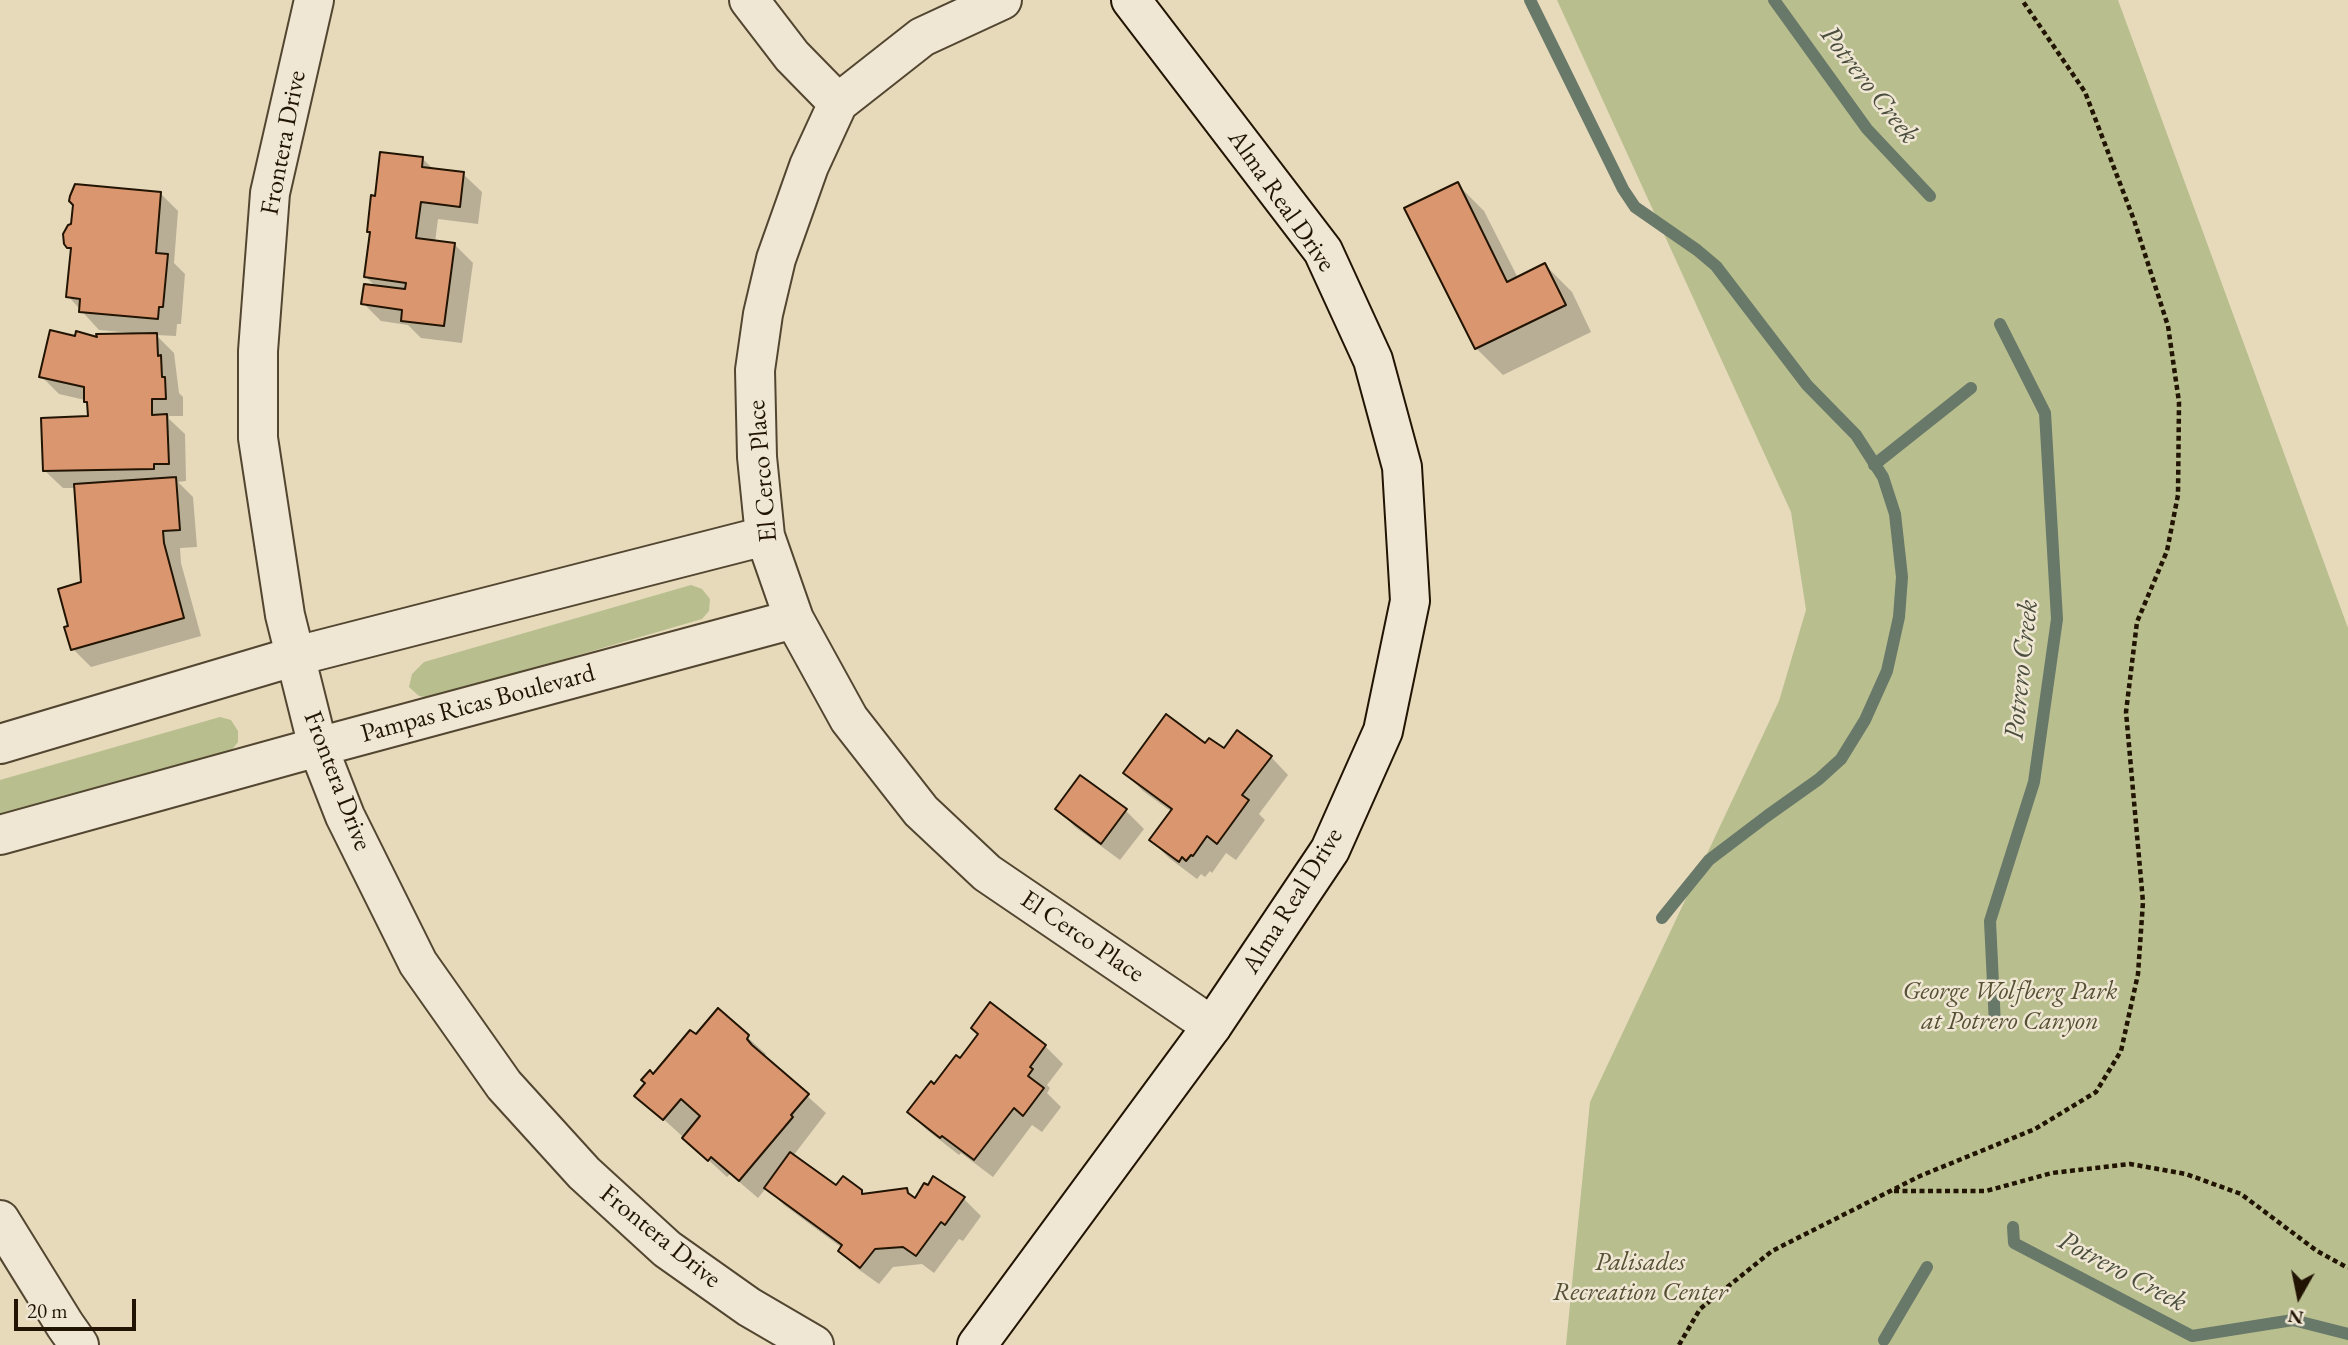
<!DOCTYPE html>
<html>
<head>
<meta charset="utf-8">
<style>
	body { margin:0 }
	#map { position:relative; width:2348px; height:1345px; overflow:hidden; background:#e6dabb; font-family:"EB Garamond",serif }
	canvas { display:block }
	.north { position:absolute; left:2264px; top:1261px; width:70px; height:70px; -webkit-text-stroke:5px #efe7d3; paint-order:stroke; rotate:189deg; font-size:19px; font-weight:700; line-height:28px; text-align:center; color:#221403 }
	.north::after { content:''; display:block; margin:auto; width:24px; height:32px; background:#221403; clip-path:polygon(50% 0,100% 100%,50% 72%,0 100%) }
	.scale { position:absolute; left:14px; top:1299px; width:122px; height:32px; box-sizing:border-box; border:4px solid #221403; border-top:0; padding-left:9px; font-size:21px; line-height:24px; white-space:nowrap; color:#221403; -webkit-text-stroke:5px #efe7d3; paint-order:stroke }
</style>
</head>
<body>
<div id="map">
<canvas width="2348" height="1345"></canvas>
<div class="north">N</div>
<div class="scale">20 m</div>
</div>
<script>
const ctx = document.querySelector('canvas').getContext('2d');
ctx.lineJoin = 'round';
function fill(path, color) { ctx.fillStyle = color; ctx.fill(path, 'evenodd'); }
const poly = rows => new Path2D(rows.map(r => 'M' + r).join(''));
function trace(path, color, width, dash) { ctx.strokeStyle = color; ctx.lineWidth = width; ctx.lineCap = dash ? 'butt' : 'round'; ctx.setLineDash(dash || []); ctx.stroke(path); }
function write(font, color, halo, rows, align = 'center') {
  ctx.font = font + ' "EB Garamond",serif'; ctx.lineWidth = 5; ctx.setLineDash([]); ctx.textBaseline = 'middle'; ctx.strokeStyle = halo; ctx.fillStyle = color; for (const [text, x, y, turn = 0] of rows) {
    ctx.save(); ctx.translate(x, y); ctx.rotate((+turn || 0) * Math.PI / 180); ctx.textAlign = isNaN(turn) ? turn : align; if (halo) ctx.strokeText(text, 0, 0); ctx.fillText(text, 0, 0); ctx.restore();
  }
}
fill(poly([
	[1557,0,2118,0,2348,628,2348,1345,1566,1345,1590,1102,1779,701,1806,610,1791,512],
	[691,585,702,589,710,599,709,611,702,619,431,698,419,696,409,687,412,674,424,662],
	[220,717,231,720,238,731,238,742,231,751,0,818,0,780]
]), '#b8be8e');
fill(poly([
	[422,158,434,170,463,174,482,192,478,224,438,219,435,242,455,245,473,263,462,343,421,338,408,325,381,321,363,303,376,287,366,277,371,234,368,231,376,198],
	[1457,184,1484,211,1518,278,1545,265,1572,292,1591,332,1503,375,1476,348],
	[160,193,178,211,174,263,185,274,181,324,177,324,176,336,156,335,174,353,179,393,183,397,183,416,169,416,169,419,185,434,186,481,178,482,193,497,197,547,180,548,181,563,201,636,91,667,73,649,70,627,83,584,76,488,63,488,44,470,90,418,89,405,85,400,59,394,41,376,77,339,98,339,132,335,132,333,99,330,68,296,72,251,68,247],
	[1205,746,1225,751,1271,757,1288,775,1259,814,1265,820,1236,860,1226,853,1212,873,1210,871,1205,877,1201,874,1197,879,1169,858,1151,840,1172,812,1143,791,1125,773],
	[1058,809,1126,811,1144,829,1120,860,1075,827],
	[991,1004,1045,1046,1063,1064,1047,1085,1050,1088,1047,1093,1061,1107,1042,1132,1032,1125,993,1177,961,1153,959,1155,927,1130,909,1112,961,1060,980,1035],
	[718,1011,766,1054,764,1057,826,1113,793,1156,836,1188,861,1191,865,1195,907,1190,916,1199,963,1198,981,1216,963,1241,959,1239,934,1273,922,1264,893,1267,879,1284,858,1269,840,1251,842,1248,784,1205,766,1188,758,1198,730,1174,727,1177,637,1095,653,1076,696,1037]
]), '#0003');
trace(poly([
	[1530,0,1623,189,1635,207,1697,250,1716,266,1807,385,1856,435,1883,477,1895,514,1902,577,1899,617,1887,671,1865,720,1841,759,1819,779,1767,816,1709,860,1662,918],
	[1774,0,1867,129,1930,196],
	[1874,465,1971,388],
	[1995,1025,1990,921,2034,782,2057,619,2045,413,2000,324],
	[2013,1227,2014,1243,2192,1336,2293,1320,2348,1334],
	[1884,1340,1927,1267]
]), '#687869', 12);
const building = poly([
	[380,152,423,157,422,167,464,172,460,207,421,202,416,238,455,243,444,326,401,321,402,310,361,304,364,284,405,289,406,283,364,277,370,232,367,232,371,195,375,196,380,152],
	[1458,182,1507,282,1545,263,1566,305,1475,349,1404,208,1458,182],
	[75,184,161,192,156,253,168,254,163,307,159,307,158,319,79,312,80,299,66,297,71,248,67,248,64,244,63,234,68,225,71,224,73,205,69,201,70,196,75,184],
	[50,330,75,336,76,331,97,337,96,334,157,333,158,356,161,355,162,377,165,377,166,399,152,399,152,415,167,414,169,464,154,464,154,469,43,471,41,418,88,416,87,402,84,402,84,387,39,377,50,330],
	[176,477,180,530,163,531,164,543,184,618,71,650,64,627,68,626,58,589,81,582,74,484,176,477],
	[1166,714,1205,743,1209,738,1224,748,1237,730,1272,756,1242,795,1249,800,1217,844,1207,836,1193,856,1191,855,1186,861,1182,857,1179,862,1149,840,1172,809,1123,773,1166,714],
	[1080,775,1127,809,1101,844,1055,809,1080,775],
	[990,1002,1046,1045,1030,1067,1033,1069,1028,1076,1044,1088,1023,1116,1014,1108,974,1160,942,1136,940,1138,907,1112,931,1081,934,1084,956,1055,960,1058,978,1034,971,1028,990,1002],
	[718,1008,749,1035,747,1039,752,1045,809,1094,791,1115,793,1117,739,1181,711,1157,708,1161,682,1138,700,1116,681,1099,663,1120,634,1096,645,1083,641,1080,650,1070,653,1074,690,1030,696,1034,718,1008],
	[790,1152,836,1185,843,1176,862,1190,862,1194,907,1188,908,1193,915,1198,924,1183,928,1185,933,1176,965,1197,945,1225,941,1222,916,1256,903,1247,875,1249,860,1268,838,1251,842,1245,764,1188,790,1152]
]);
fill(building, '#da966e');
trace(building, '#221403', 2);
const street = poly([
	[314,0,270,193,258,351,258,438,285,615,318,747,345,816,418,963,504,1085,584,1173,667,1249,749,1307,814,1345],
	[749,0,792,56,838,103],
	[1002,0,922,37,838,103,809,166,776,259,763,314,755,370,757,457,765,536,794,619,849,719,921,811,987,873,1212,1026],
	[0,744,296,656,765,536],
	[0,835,318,747,794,619],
	[0,1220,65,1325,79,1345]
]);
const secondary = poly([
	[977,1345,1212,1026,1330,850,1383,731,1410,601,1402,467,1373,360,1323,251,1131,0]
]);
trace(street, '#534631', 42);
trace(secondary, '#221403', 42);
trace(poly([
	[1894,1191,1986,1191,2052,1173,2130,1164,2186,1174,2241,1194,2317,1251,2348,1268],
	[1679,1345,1700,1309,1772,1251,1920,1176,2035,1129,2096,1092,2121,1051,2138,974,2143,902,2126,712,2137,622,2167,551,2178,495,2179,402,2168,326,2134,220,2085,92,2022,0]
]), '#221403', 4.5, [5, 3.5]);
trace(street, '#efe7d3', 38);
trace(secondary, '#efe7d3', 38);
write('26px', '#221403', '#efe7d3', [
	["Frontera Drive",284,143,-79],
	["Alma Real Drive",1281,201,55],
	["El Cerco Place",763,471,-95],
	["Pampas Ricas Boulevard",478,704,-15],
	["Frontera Drive",337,781,69],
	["Alma Real Drive",1293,901,-58],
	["El Cerco Place",1082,937,34],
	["Frontera Drive",660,1237,39]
]);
write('italic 26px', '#565034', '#efe7d3', [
	["George Wolfberg Park",2010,992],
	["at Potrero Canyon",2010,1022],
	["Palisades",1640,1263],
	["Recreation Center",1640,1293]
]);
write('italic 28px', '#4b4e3e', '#efe7d3', [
	["Potrero Creek",1869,85,52],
	["Potrero Creek",2022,670,-84],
	["Potrero Creek",2122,1272,28]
]);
</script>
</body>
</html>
